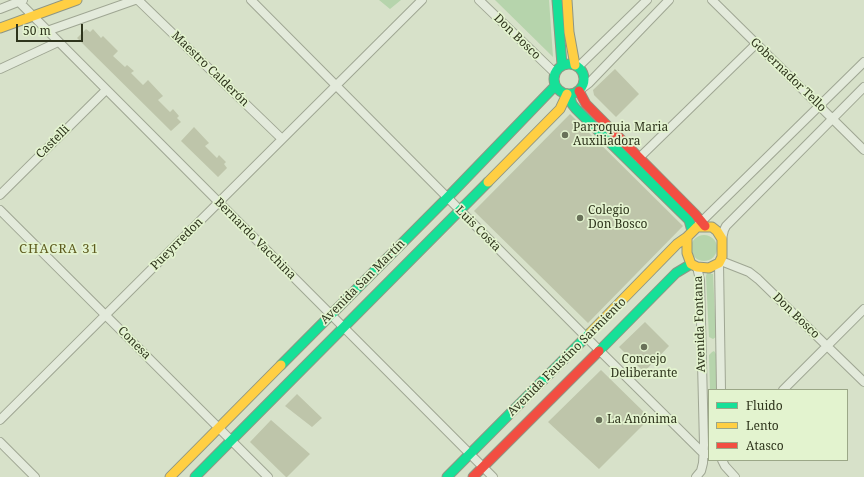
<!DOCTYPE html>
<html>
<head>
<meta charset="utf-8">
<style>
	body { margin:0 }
	#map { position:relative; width:864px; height:477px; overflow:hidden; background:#d7e1c9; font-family:"Noto Serif",serif }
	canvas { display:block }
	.legend { position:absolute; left:708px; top:389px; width:140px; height:72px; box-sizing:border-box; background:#e3f3cf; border:1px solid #9ba787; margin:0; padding:5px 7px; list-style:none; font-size:12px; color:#2e341c }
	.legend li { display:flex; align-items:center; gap:8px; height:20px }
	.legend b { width:20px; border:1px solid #9ba787 }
	.scale { position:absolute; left:16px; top:24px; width:67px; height:18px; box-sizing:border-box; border:2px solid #2e341c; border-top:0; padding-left:5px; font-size:12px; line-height:14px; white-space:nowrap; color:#2e341c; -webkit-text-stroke:3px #e3f3cf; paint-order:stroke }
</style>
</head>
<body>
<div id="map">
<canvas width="864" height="477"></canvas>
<ul class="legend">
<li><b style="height:5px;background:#16e098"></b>Fluido</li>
<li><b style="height:5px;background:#ffcf43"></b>Lento</li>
<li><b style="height:5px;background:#f24e42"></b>Atasco</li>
</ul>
<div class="scale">50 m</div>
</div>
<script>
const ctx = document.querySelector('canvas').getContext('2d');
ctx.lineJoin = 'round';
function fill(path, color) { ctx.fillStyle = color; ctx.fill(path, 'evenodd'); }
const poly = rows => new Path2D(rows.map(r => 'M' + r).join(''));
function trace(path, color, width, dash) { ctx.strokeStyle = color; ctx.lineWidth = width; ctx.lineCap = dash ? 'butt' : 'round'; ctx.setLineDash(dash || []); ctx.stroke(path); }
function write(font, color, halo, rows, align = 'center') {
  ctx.font = font + ' "Noto Serif",serif'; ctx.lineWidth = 3.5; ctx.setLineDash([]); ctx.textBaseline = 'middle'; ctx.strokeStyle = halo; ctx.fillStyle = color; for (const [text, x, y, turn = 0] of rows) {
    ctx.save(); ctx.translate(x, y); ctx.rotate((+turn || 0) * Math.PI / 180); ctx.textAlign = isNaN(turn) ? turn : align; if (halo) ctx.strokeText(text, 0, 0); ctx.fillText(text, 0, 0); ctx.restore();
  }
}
fill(poly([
	[379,0,401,0,390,9],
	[495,0,549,0,553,57],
	'691 248a13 13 0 1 1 26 0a13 13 0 1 1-26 0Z',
	[707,273,713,274,716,337,713,339,709,337,706,276],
	[714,351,716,354,718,390,710,390,709,355,712,352]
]), '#b6d4ac');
fill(poly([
	[86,29,90,32,93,29,101,38,103,36,118,51,113,56,125,67,127,65,134,71,131,73,143,85,148,80,163,96,158,100,170,112,173,109,179,116,177,118,181,122,171,131,77,38],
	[615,69,639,94,616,117,594,95,593,90],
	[570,114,683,226,588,323,474,211],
	[194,127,209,143,205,146,217,158,219,155,226,162,224,164,227,168,218,177,181,141],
	[645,322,669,346,644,372,619,347],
	[601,370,650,418,599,469,548,422],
	[297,394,322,418,312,427,285,406],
	[271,420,310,454,287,477,286,477,250,442]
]), '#bec5aa');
const street = poly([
	[17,0,493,477],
	[138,0,282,139],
	[251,0,599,350,703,453,709,454],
	[479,0,555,73],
	[712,0,864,150],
	[0,9,23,0],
	[47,31,135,0],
	[578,67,647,0],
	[0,69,58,42],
	[581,89,589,83,669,0],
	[639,158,756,44],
	[0,195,106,90],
	[0,210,268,477],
	[699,224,864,62],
	[722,239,724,230,726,226,864,87],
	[721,261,749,272,758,279,864,382],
	[719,263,721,390],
	[783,390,864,309],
	[0,420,422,0],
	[0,442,35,477],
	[722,460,725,466,735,477],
	[696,477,701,471,703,463,704,445,700,280,697,267]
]);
const fast = poly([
	[557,0,562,65],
	'554 79a15 15 0 1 1 30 0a15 15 0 1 1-30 0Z',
	[569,94,572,104,576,109,689,220,692,231],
	[599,351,676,273,691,264],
	[281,365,447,198,555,86],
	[195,477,488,182],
	[447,477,590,333]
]);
const slow = poly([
	[567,0,569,32,575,65],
	[0,28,77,0],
	[488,182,560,109,567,94],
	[590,333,677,244,687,237,697,227,712,227,717,231,722,239,722,257,719,263,709,268,697,267,691,264,687,253,687,237],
	[170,477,281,365]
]);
const jam = poly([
	[579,91,586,104,695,214,705,226],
	[473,477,599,351]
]);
trace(street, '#9fa693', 10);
trace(fast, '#8f9683', 11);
trace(slow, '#8f9683', 11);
trace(jam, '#8f9683', 11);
trace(street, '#e3eadb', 8);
trace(fast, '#16e098', 9);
trace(slow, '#ffcf43', 9);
trace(jam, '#f24e42', 9);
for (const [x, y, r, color] of [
	[565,135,4,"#697159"],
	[580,218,4,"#697159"],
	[644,347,4,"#697159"],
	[599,420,4,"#697159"]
]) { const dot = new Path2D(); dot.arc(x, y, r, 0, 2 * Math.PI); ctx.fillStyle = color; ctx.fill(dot); trace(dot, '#e3f3cf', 1.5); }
write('12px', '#2e341c', '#e3f3cf', [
	["Don Bosco",517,37,44],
	["Maestro Calderón",210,69,44],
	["Gobernador Tello",788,75,44],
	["Castelli",53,142,-45],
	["Luis Costa",478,229,45],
	["Bernardo Vacchina",255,239,45],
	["Pueyrredon",177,244,-45],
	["Avenida San Martín",363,282,-45],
	["Don Bosco",796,316,44],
	["Avenida Fontana",700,324,-92],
	["Conesa",134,343,45],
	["Avenida Faustino Sarmiento",567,357,-45]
]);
write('12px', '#2e341c', '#e3f3cf', [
	["Parroquia Maria",573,128],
	["Auxiliadora",573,142],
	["Colegio",588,211],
	["Don Bosco",588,225],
	["Concejo",644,360,"center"],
	["Deliberante",644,374,"center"],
	["La Anónima",607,420]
], 'left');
ctx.letterSpacing = '1px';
write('13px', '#5e5b1e', '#e3f3cf', [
	["CHACRA 31",59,249]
]);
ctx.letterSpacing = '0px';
</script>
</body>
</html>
